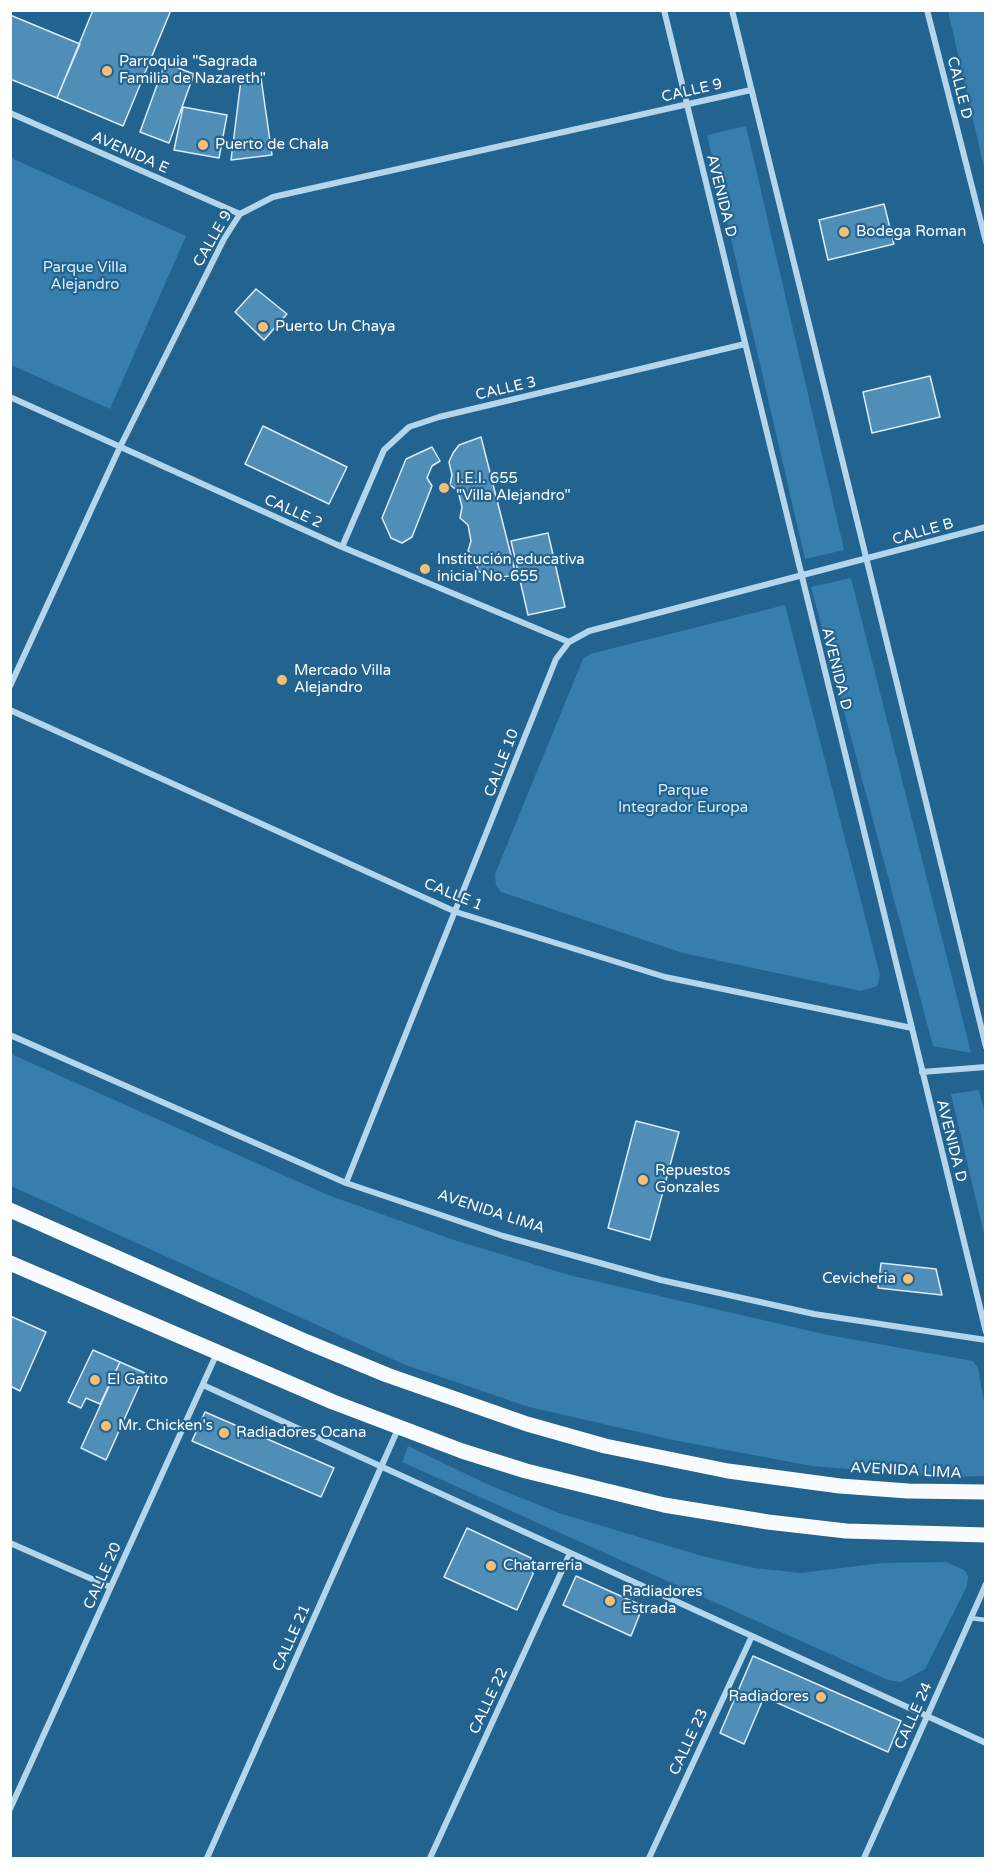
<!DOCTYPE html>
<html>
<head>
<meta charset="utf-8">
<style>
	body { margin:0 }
	#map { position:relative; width:996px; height:1869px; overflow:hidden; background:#236390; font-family:"Varela Round",sans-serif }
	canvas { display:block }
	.frame { position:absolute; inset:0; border:12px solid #fff; pointer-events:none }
</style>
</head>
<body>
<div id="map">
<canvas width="996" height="1869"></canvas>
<div class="frame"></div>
</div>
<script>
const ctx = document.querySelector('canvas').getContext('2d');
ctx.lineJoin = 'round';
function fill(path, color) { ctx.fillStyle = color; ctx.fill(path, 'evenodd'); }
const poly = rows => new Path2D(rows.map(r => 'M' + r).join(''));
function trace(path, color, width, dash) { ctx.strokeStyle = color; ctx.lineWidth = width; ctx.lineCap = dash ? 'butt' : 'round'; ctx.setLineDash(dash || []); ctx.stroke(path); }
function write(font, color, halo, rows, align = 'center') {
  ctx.font = font + ' "Varela Round",sans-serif'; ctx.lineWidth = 4.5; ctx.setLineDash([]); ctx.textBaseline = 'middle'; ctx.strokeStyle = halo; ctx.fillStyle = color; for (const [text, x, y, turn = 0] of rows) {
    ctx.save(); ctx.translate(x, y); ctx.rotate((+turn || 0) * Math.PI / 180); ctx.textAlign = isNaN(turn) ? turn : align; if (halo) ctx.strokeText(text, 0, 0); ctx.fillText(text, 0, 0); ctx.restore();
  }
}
fill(poly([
	[948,11,985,11,985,172],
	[746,126,844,550,805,559,707,135],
	[11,158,186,236,110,409,11,365],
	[851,578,971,1053,933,1046,811,587],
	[785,605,880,975,877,986,861,991,683,953,501,892,496,885,495,874,583,659,590,654],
	[11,1054,328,1195,451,1239,569,1275,823,1334,973,1361,978,1368,985,1408,985,1476,940,1477,812,1466,678,1441,529,1407,403,1364,11,1186],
	[979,1090,986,1118,985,1238,951,1094],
	[408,1446,489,1485,559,1513,702,1556,754,1568,801,1573,882,1563,946,1562,964,1570,968,1576,967,1586,925,1669,901,1682,888,1680,402,1462]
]), '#377ead');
const building = poly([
	[93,10,171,10,123,126,57,98,93,10],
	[10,15,80,44,57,98,10,79,10,15],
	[165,63,194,74,169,143,140,132,165,63],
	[261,78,272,155,231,160,241,80,261,78],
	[183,107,227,115,219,158,174,150,183,107],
	[884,204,894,244,828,260,819,220,884,204],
	[256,289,287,314,264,340,235,312,256,289],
	[930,376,940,417,872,433,863,392,930,376],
	[263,426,347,467,329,504,245,464,263,426],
	[481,437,516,575,496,578,478,571,475,557,468,551,471,541,468,525,460,518,462,507,458,491,450,485,452,475,449,462,453,453,459,445,481,437],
	[432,447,440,461,432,466,427,478,432,486,412,537,402,543,391,538,382,518,406,459,432,447],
	[548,533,565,607,528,615,511,541,548,533],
	[636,1121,679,1132,650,1240,608,1228,636,1121],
	[881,1263,936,1269,942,1295,878,1288,881,1263],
	[10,1316,46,1332,20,1391,10,1386,10,1316],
	[93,1350,120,1362,100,1404,86,1398,81,1408,68,1402,93,1350],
	[120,1362,145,1373,106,1460,81,1448,120,1362],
	[205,1412,334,1468,321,1497,192,1441,205,1412],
	[467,1528,531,1558,533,1574,517,1610,444,1577,467,1528],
	[576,1576,643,1606,631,1636,563,1605,576,1576],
	[753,1656,901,1721,888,1752,764,1697,744,1744,720,1733,753,1656]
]);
fill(building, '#508eb8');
trace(building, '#d8ecf9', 1.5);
trace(poly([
	[970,1618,986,1620]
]), '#b3d6ec', 4.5);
trace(poly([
	[664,10,986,1332],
	[732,10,986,1047],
	[927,10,986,242],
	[10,113,240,214],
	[10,397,342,547,569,642],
	[342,547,384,450,409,427,439,417,745,344],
	[10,686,120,447,224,239,240,214,273,197,751,90],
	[10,710,456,912,665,977,912,1028],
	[10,1035,346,1183,503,1236,661,1280,814,1314,986,1340],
	[922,1072,986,1067],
	[346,1183,556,659,569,642,589,631,986,527],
	[203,1385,986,1743],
	[10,1543,110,1587],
	[10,1809,217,1353],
	[207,1858,398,1429],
	[430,1858,570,1553],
	[649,1858,752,1636],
	[864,1858,986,1584]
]), '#b3d6ec', 6);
trace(poly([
	[10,1210,307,1342,387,1375,527,1424,605,1446,728,1471,840,1486,908,1491,986,1492],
	[10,1263,333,1402,462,1451,526,1471,664,1505,768,1522,846,1531,986,1535]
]), '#f9fcff', 15);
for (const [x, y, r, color] of [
	[107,71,6,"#f8be76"],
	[203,145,6,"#f8be76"],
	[844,232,6,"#f8be76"],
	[263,327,6,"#f8be76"],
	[444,488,6,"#f8be76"],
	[425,569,6,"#f8be76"],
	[282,680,6,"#f8be76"],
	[643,1180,6,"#f8be76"],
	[908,1279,6,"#f8be76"],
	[95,1380,6,"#f8be76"],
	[106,1426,6,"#f8be76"],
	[224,1433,6,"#f8be76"],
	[491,1566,6,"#f8be76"],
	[610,1601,6,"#f8be76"],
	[821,1697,6,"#f8be76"]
]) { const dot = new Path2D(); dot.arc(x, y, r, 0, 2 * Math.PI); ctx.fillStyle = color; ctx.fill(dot); trace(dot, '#236390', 2); }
write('15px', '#fff', '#236390', [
	["Parroquia \"Sagrada",119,62],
	["Familia de Nazareth\"",119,79],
	["Puerto de Chala",215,145],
	["Bodega Roman",856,232],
	["Puerto Un Chaya",275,327],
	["I.E.I. 655",456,479],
	["\"Villa Alejandro\"",456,496],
	["Institución educativa",437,560],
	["inicial No. 655",437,577],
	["Mercado Villa",294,671],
	["Alejandro",294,688],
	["Repuestos",655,1171],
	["Gonzales",655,1188],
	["Cevicheria",896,1279,"right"],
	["El Gatito",107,1380],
	["Mr. Chicken's",118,1426],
	["Radiadores Ocana",236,1433],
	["Chatarreria",503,1566],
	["Radiadores",622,1592],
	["Estrada",622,1609],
	["Radiadores",809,1697,"right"]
], 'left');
write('15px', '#fff', '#236390', [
	["CALLE D",959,88,76],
	["CALLE 9",692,91,-13],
	["AVENIDA E",130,153,24],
	["AVENIDA D",721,196,76],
	["CALLE 9",213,239,-60],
	["CALLE 3",506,389,-13],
	["CALLE 2",293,512,24],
	["CALLE B",923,532,-16],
	["AVENIDA D",836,669,76],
	["CALLE 10",502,763,-69],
	["CALLE 1",453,895,22],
	["AVENIDA D",951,1141,76],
	["AVENIDA LIMA",491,1212,18],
	["AVENIDA LIMA",906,1471,3],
	["CALLE 20",103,1576,-66],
	["CALLE 21",292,1638,-66],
	["CALLE 22",489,1701,-65],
	["CALLE 24",914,1716,-66],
	["CALLE 23",689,1742,-65]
]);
write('15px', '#d8ecf9', '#236390', [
	["Parque Villa",85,268],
	["Alejandro",85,285],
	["Parque",683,791],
	["Integrador Europa",683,808]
]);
</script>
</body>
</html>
